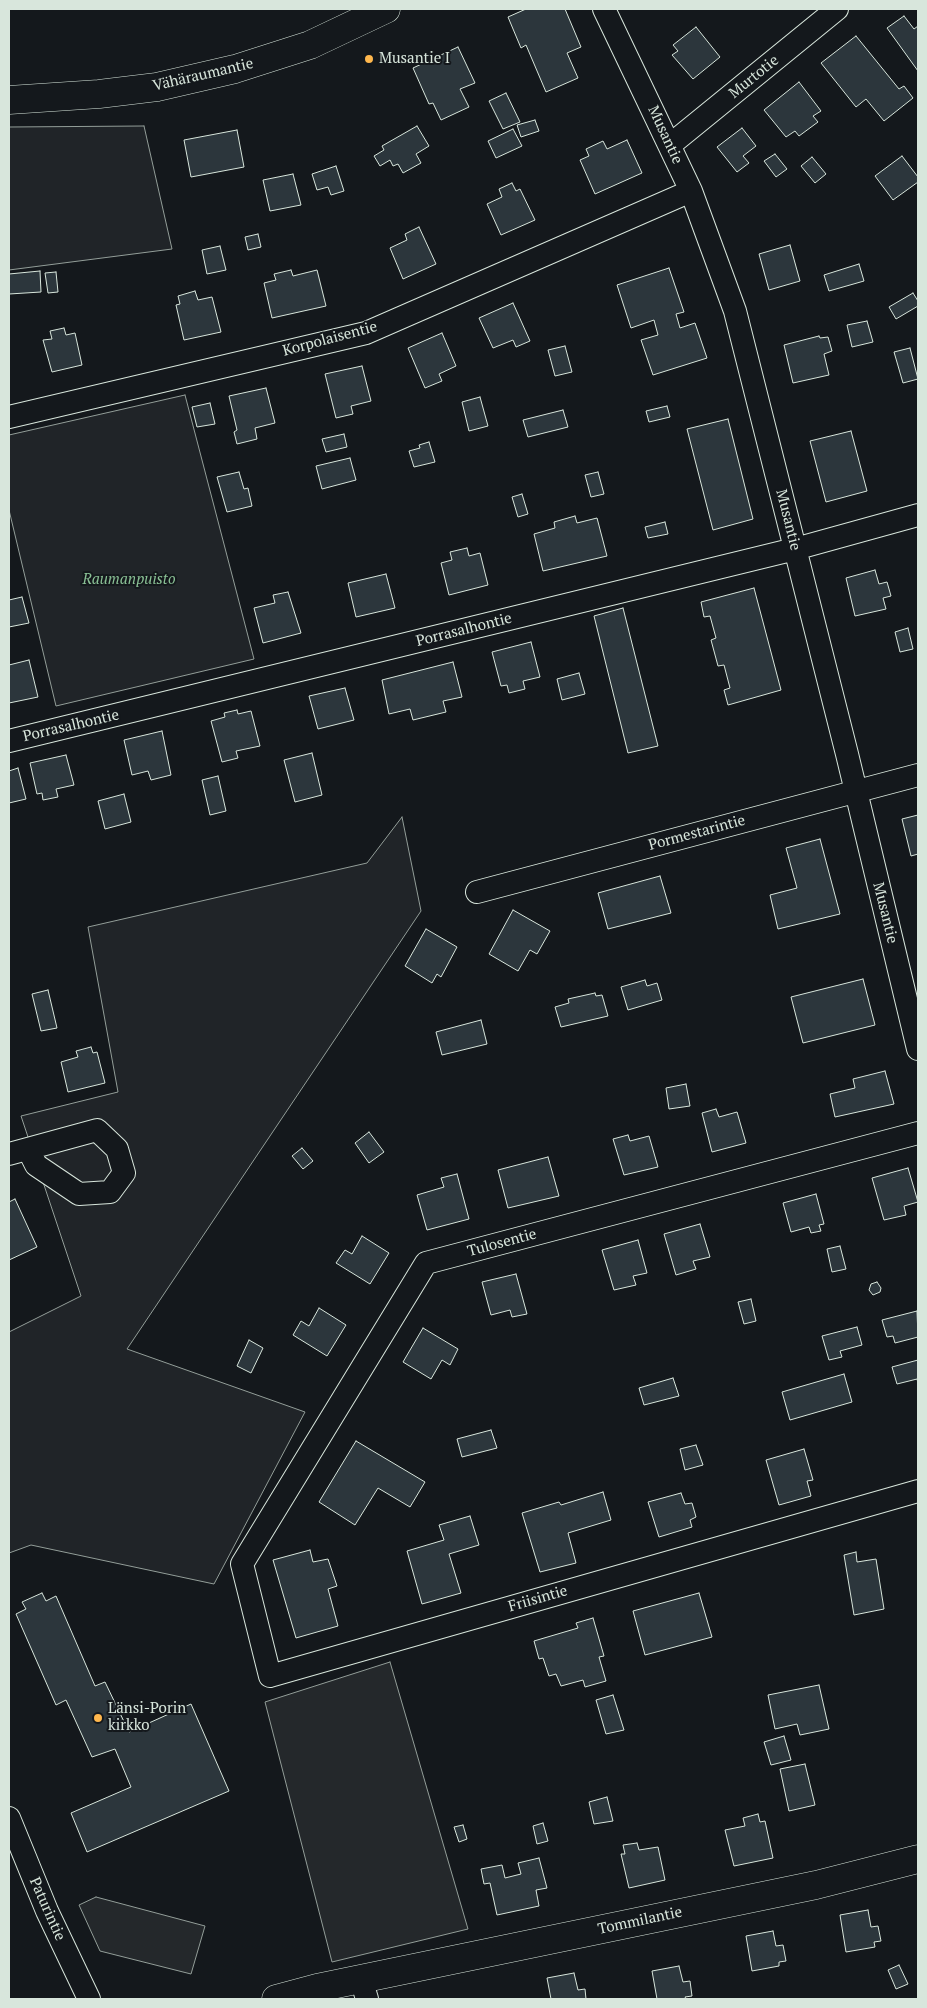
<!DOCTYPE html>
<html>
<head>
<meta charset="utf-8">
<style>
	body { margin:0 }
	#map { position:relative; width:927px; height:2008px; overflow:hidden; background:#14181c; font-family:"PT Serif",serif }
	canvas { display:block }
	.frame { position:absolute; inset:0; border:10px solid #d8e6dc; pointer-events:none }
</style>
</head>
<body>
<div id="map">
<canvas width="927" height="2008"></canvas>
<div class="frame"></div>
</div>
<script>
const ctx = document.querySelector('canvas').getContext('2d');
ctx.lineJoin = 'round';
function fill(path, color) { ctx.fillStyle = color; ctx.fill(path, 'evenodd'); }
const poly = rows => new Path2D(rows.map(r => 'M' + r).join(''));
function trace(path, color, width, dash) { ctx.strokeStyle = color; ctx.lineWidth = width; ctx.lineCap = dash ? 'butt' : 'round'; ctx.setLineDash(dash || []); ctx.stroke(path); }
function write(font, color, halo, rows, align = 'center') {
  ctx.font = font + ' "PT Serif",serif'; ctx.lineWidth = 4; ctx.setLineDash([]); ctx.textBaseline = 'middle'; ctx.strokeStyle = halo; ctx.fillStyle = color; for (const [text, x, y, turn = 0] of rows) {
    ctx.save(); ctx.translate(x, y); ctx.rotate((+turn || 0) * Math.PI / 180); ctx.textAlign = isNaN(turn) ? turn : align; if (halo) ctx.strokeText(text, 0, 0); ctx.fillText(text, 0, 0); ctx.restore();
  }
}
const green = poly([
	[144,126,172,249,9,270,9,127,144,126],
	[185,395,254,659,56,706,9,510,9,435,185,395],
	[402,817,421,911,127,1349,305,1412,214,1584,31,1545,9,1553,9,1332,81,1296,21,1116,118,1092,88,927,367,863,402,817]
]);
fill(green, '#202428');
trace(green, '#939e99', 1);
const parking = poly([
	[390,1662,468,1929,332,1962,265,1702,390,1662],
	[96,1897,205,1926,191,1974,100,1951,79,1905,96,1897]
]);
fill(parking, '#24282b');
trace(parking, '#939e99', 1);
const building = poly([
	[526,9,565,9,581,47,567,53,578,78,546,92,526,45,521,48,508,17,526,9],
	[904,16,914,29,918,26,918,71,887,28,904,16],
	[696,27,720,57,693,79,672,55,678,51,673,45,696,27],
	[856,36,899,89,904,86,913,98,884,121,866,99,856,107,821,63,856,36],
	[458,47,475,83,460,89,469,107,441,120,433,103,429,104,413,68,458,47],
	[799,82,821,111,813,116,818,122,799,136,795,131,786,137,764,110,799,82],
	[506,93,520,122,503,129,489,101,506,93],
	[535,120,539,131,521,137,517,125,535,120],
	[417,126,429,146,416,154,421,163,403,173,398,164,393,166,390,160,380,166,374,156,384,150,382,146,417,126],
	[742,128,756,146,743,156,749,163,737,172,717,147,742,128],
	[513,129,522,146,496,158,488,141,513,129],
	[237,130,244,167,191,177,184,140,237,130],
	[627,140,642,173,595,194,580,160,589,156,586,149,603,141,607,149,627,140],
	[775,154,787,169,776,177,764,161,775,154],
	[902,156,918,177,918,182,893,200,875,176,902,156],
	[812,157,826,174,815,183,801,166,812,157],
	[336,166,344,191,331,195,328,187,317,190,312,174,336,166],
	[293,174,301,205,270,211,263,180,293,174],
	[512,183,516,191,520,189,535,220,501,235,487,204,502,197,499,189,512,183],
	[419,227,436,264,403,279,390,248,407,240,405,234,419,227],
	[258,234,261,247,248,250,245,237,258,234],
	[790,245,800,281,769,290,759,254,790,245],
	[220,246,226,270,207,274,202,250,220,246],
	[859,264,864,281,829,291,824,275,859,264],
	[669,268,684,312,676,314,680,328,695,323,707,358,653,375,641,340,658,335,654,320,631,328,617,285,669,268],
	[291,270,293,276,317,270,326,306,272,318,264,283,276,280,274,274,291,270],
	[40,271,41,292,9,294,9,274,40,271],
	[56,272,58,292,48,293,45,273,56,272],
	[195,291,198,300,212,297,221,332,184,340,176,305,180,304,178,296,195,291],
	[913,293,918,301,918,306,896,319,889,307,913,293],
	[513,303,530,341,516,347,513,340,493,348,479,318,513,303],
	[867,321,873,342,852,347,847,325,867,321],
	[64,328,66,335,75,333,82,365,52,372,43,340,52,339,50,331,64,328],
	[442,333,456,366,439,374,442,381,425,388,408,348,442,333],
	[819,336,820,338,828,337,832,351,824,354,829,375,793,383,784,345,819,336],
	[565,346,572,372,555,376,548,350,565,346],
	[910,348,918,379,903,383,894,352,910,348],
	[362,366,371,401,351,406,353,414,336,418,325,374,362,366],
	[266,388,275,423,255,428,257,439,237,444,234,432,237,430,229,396,266,388],
	[480,397,488,426,469,431,462,402,480,397],
	[210,403,215,424,197,427,192,407,210,403],
	[667,406,670,417,649,422,646,411,667,406],
	[563,410,568,427,528,437,523,420,563,410],
	[728,419,753,519,713,530,687,429,728,419],
	[851,431,867,491,826,502,810,441,851,431],
	[344,434,347,447,326,452,322,439,344,434],
	[429,442,435,462,414,467,409,451,420,448,419,445,429,442],
	[350,458,356,480,322,489,316,466,350,458],
	[239,472,244,489,248,488,252,506,227,512,217,477,239,472],
	[598,472,604,494,591,497,585,475,598,472],
	[522,494,528,514,518,517,512,497,522,494],
	[575,516,577,523,597,518,607,556,543,571,534,534,555,528,554,522,575,516],
	[665,522,668,534,648,538,645,527,665,522],
	[467,548,469,556,480,553,488,585,449,595,441,563,452,560,450,552,467,548],
	[875,570,879,584,887,582,891,596,883,598,886,609,855,616,846,578,875,570],
	[386,574,395,608,356,617,348,583,386,574],
	[754,588,781,690,728,705,724,690,730,688,724,665,718,666,711,640,716,638,710,616,704,617,701,602,754,588],
	[288,592,301,633,263,643,254,608,275,603,273,595,288,592],
	[22,597,29,623,9,627,9,600,22,597],
	[623,608,658,746,628,753,594,616,623,608],
	[908,628,913,649,900,652,895,632,908,628],
	[531,642,540,677,523,681,525,689,509,693,507,685,501,686,492,652,531,642],
	[29,660,38,697,9,703,9,665,29,660],
	[453,662,462,697,443,701,446,712,413,720,410,709,389,714,382,680,453,662],
	[579,673,585,694,562,700,557,679,579,673],
	[345,688,354,720,318,729,309,696,345,688],
	[237,710,238,714,251,711,260,746,236,751,238,758,222,762,211,721,225,717,224,713,237,710],
	[162,731,171,775,151,780,148,771,132,775,124,740,162,731],
	[312,753,322,795,295,802,284,760,312,753],
	[66,755,74,785,56,789,58,797,43,800,42,793,37,794,30,763,66,755],
	[18,768,26,799,9,803,9,771,18,768],
	[218,776,226,811,210,815,202,780,218,776],
	[124,794,131,822,105,829,98,801,124,794],
	[918,815,918,854,911,856,902,819,918,815],
	[820,839,840,914,778,929,770,895,797,888,786,848,820,839],
	[660,876,671,913,608,929,598,893,660,876],
	[513,910,550,931,537,954,530,950,518,971,489,954,513,910],
	[426,929,457,947,441,977,437,974,432,983,405,966,426,929],
	[863,979,875,1025,803,1043,791,997,863,979],
	[645,980,647,986,657,983,662,1000,628,1010,621,987,645,980],
	[48,990,57,1028,41,1031,32,994,48,990],
	[595,993,596,996,602,995,608,1016,561,1027,555,1007,569,1003,568,999,595,993],
	[481,1020,487,1044,442,1055,436,1032,481,1020],
	[91,1047,93,1053,97,1052,105,1083,68,1092,61,1062,78,1057,76,1051,91,1047],
	[885,1071,894,1104,835,1117,830,1094,855,1088,853,1079,885,1071],
	[686,1084,690,1106,669,1109,666,1088,686,1084],
	[716,1109,719,1117,737,1112,746,1143,712,1152,702,1113,716,1109],
	[369,1132,384,1152,369,1163,355,1143,369,1132],
	[628,1135,630,1141,649,1136,658,1167,624,1175,613,1139,628,1135],
	[302,1148,313,1161,303,1169,292,1156,302,1148],
	[548,1157,559,1196,508,1208,498,1170,548,1157],
	[908,1168,918,1202,904,1206,906,1215,884,1220,872,1178,908,1168],
	[457,1174,469,1219,427,1230,417,1195,444,1187,441,1178,457,1174],
	[816,1194,824,1224,819,1225,821,1231,811,1233,809,1227,791,1232,783,1203,816,1194],
	[15,1199,37,1247,9,1260,9,1202,15,1199],
	[700,1224,710,1257,693,1261,696,1269,676,1275,664,1234,700,1224],
	[362,1236,389,1253,370,1284,336,1263,345,1250,352,1254,362,1236],
	[638,1240,647,1273,633,1276,636,1285,614,1290,602,1250,638,1240],
	[840,1246,846,1269,832,1272,827,1249,840,1246],
	[516,1274,527,1314,512,1317,510,1310,491,1315,482,1282,516,1274],
	[877,1282,881,1288,880,1292,873,1295,869,1290,871,1284,877,1282],
	[751,1299,756,1321,744,1324,738,1302,751,1299],
	[319,1308,346,1325,327,1356,293,1335,301,1321,309,1326,319,1308],
	[917,1311,918,1337,895,1343,893,1336,887,1337,882,1320,917,1311],
	[857,1327,862,1345,840,1351,842,1357,829,1360,822,1336,857,1327],
	[423,1328,458,1349,450,1365,442,1360,431,1379,403,1362,423,1328],
	[249,1340,263,1348,251,1373,237,1366,249,1340],
	[918,1360,918,1383,917,1379,897,1384,892,1367,918,1360],
	[844,1374,852,1402,790,1420,782,1392,844,1374],
	[673,1378,679,1396,644,1405,639,1388,673,1378],
	[491,1430,497,1448,462,1457,457,1439,491,1430],
	[356,1441,425,1482,410,1507,378,1488,355,1525,319,1502,356,1441],
	[696,1445,703,1465,685,1470,680,1449,696,1445],
	[804,1449,813,1480,807,1481,811,1496,779,1505,766,1460,804,1449],
	[603,1492,611,1520,568,1533,576,1563,540,1572,522,1513,559,1502,561,1505,603,1492],
	[681,1493,685,1504,692,1503,696,1517,690,1520,692,1527,659,1537,648,1502,681,1493],
	[470,1516,479,1545,449,1554,461,1593,422,1604,407,1551,444,1540,439,1525,470,1516],
	[310,1550,313,1562,328,1559,337,1586,328,1589,338,1626,296,1638,273,1560,310,1550],
	[856,1552,857,1562,876,1559,884,1609,854,1615,844,1555,856,1552],
	[42,1593,46,1601,56,1596,95,1686,105,1682,129,1732,191,1704,229,1791,87,1852,71,1813,131,1787,115,1749,92,1757,66,1700,56,1705,16,1614,26,1609,22,1602,42,1593],
	[699,1593,712,1637,645,1655,633,1611,699,1593],
	[593,1618,604,1656,599,1657,606,1681,585,1687,583,1680,561,1686,556,1674,549,1676,543,1658,539,1659,534,1641,578,1628,576,1623,593,1618],
	[819,1685,829,1729,800,1735,797,1724,775,1729,768,1695,819,1685],
	[613,1695,624,1730,606,1734,596,1700,613,1695],
	[784,1736,791,1760,771,1765,764,1742,784,1736],
	[805,1764,815,1805,789,1811,780,1769,805,1764],
	[607,1797,613,1821,594,1824,589,1802,607,1797],
	[758,1814,760,1822,765,1821,773,1858,734,1866,725,1830,745,1826,743,1818,758,1814],
	[543,1823,548,1841,537,1844,533,1826,543,1823],
	[463,1825,467,1839,459,1842,454,1827,463,1825],
	[637,1843,639,1850,658,1847,665,1880,629,1888,621,1854,625,1854,623,1845,637,1843],
	[539,1858,547,1888,536,1890,539,1906,497,1915,490,1883,484,1884,481,1869,502,1865,505,1878,521,1874,518,1863,539,1858],
	[868,1910,871,1927,878,1926,881,1941,874,1942,875,1947,846,1952,840,1915,868,1910],
	[773,1931,776,1946,783,1945,786,1961,779,1962,779,1966,752,1971,746,1936,773,1931],
	[899,1965,908,1984,896,1989,888,1970,899,1965],
	[679,1966,683,1982,690,1981,692,1996,685,1997,686,1999,657,1999,652,1971,679,1966],
	[574,1973,578,1990,585,1989,586,1999,551,1999,547,1978,574,1973]
]);
fill(building, '#2c363c');
trace(building, '#d8e6dc', 1);
const minor = poly([
	[604,9,691,191,735,311,847,754,918,1049],
	[670,145,837,9],
	[9,417,366,333,691,191],
	[9,741,795,549,918,515],
	[477,892,918,775],
	[918,1133,426,1263,242,1564,270,1676,918,1491],
	[9,1154,97,1130,117,1149,124,1173,110,1192,79,1194,36,1165,28,1149],
	[9,1818,47,1911,89,1999],
	[361,1979,367,1999]
]);
const secondary = poly([
	[9,100,99,94,157,87,235,69,310,45,386,9],
	[276,1999,317,1988,816,1885,918,1859]
]);
trace(minor, '#d8e6dc', 24);
trace(secondary, '#d8e6dc', 29);
trace(minor, '#14181c', 22);
trace(secondary, '#14181c', 28);
for (const [x, y, r, color] of [
	[369,59,5,"#ffb74d"],
	[98,1718,5,"#ffb74d"]
]) { const dot = new Path2D(); dot.arc(x, y, r, 0, 2 * Math.PI); ctx.fillStyle = color; ctx.fill(dot); trace(dot, '#14181c', 2); }
write('15px', '#d8e6dc', '#14181c', [
	["Musantie I",379,59],
	["Länsi-Porin",108,1709],
	["kirkko",108,1726]
], 'left');
write('15px', '#d8e6dc', '#14181c', [
	["Vähäraumantie",203,75,-13],
	["Murtotie",754,77,-39],
	["Musantie",665,135,65],
	["Korpolaisentie",330,339,-15],
	["Musantie",788,520,76],
	["Porrasalhontie",464,630,-14],
	["Porrasalhontie",71,726,-13],
	["Pormestarintie",697,833,-15],
	["Musantie",885,913,76],
	["Tulosentie",502,1243,-15],
	["Friisintie",538,1599,-16],
	["Paturintie",47,1909,66],
	["Tommilantie",640,1921,-12]
]);
write('italic 15px', '#8ac095', '#14181c', [
	["Raumanpuisto",129,580]
]);
</script>
</body>
</html>
